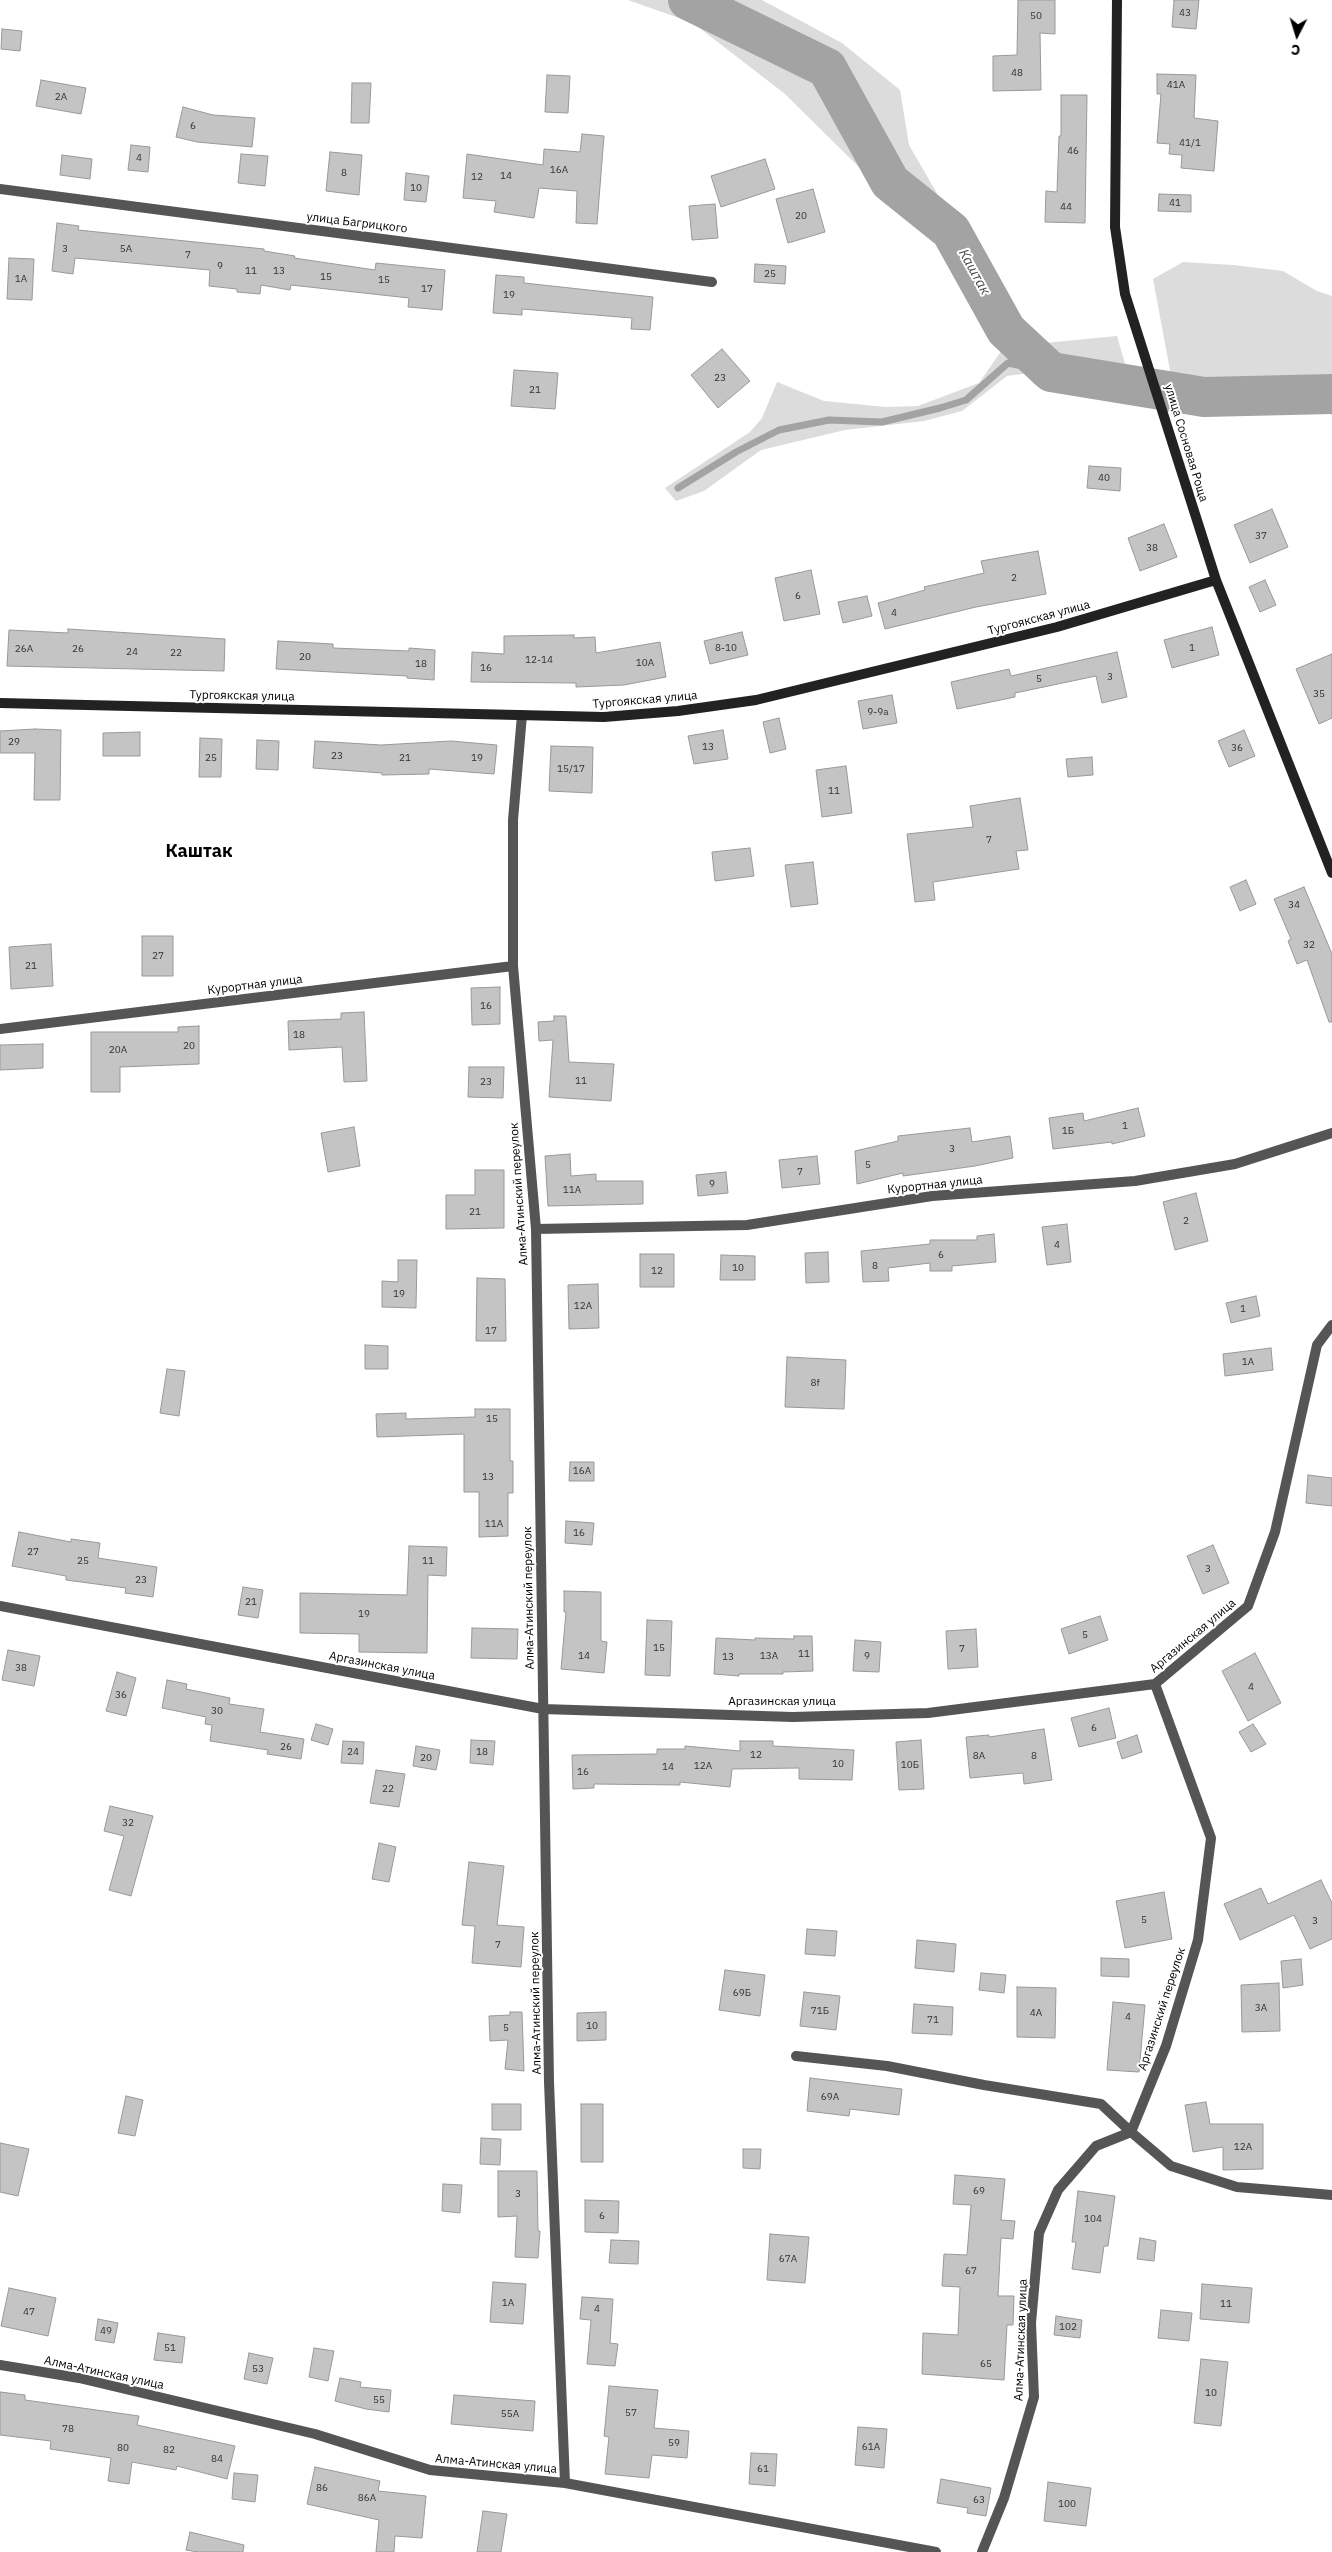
<!DOCTYPE html>
<html>
<head>
<meta charset="utf-8">
<style>
	body { margin:0 }
	#map { position:relative; width:1332px; height:2552px; overflow:hidden; background:#fff; font-family:"IBM Plex Sans",sans-serif }
	canvas { display:block }
	.north { position:absolute; left:1272px; top:10px; width:50px; height:50px; -webkit-text-stroke:4px #fff; paint-order:stroke; rotate:185deg; font-size:14px; font-weight:700; line-height:20px; text-align:center; color:#000 }
	.north::after { content:''; display:block; margin:auto; width:18px; height:22px; background:#000; clip-path:polygon(50% 0,100% 100%,50% 72%,0 100%) }
</style>
</head>
<body>
<div id="map">
<canvas width="1332" height="2552"></canvas>
<div class="north">С</div>
</div>
<script>
const ctx = document.querySelector('canvas').getContext('2d');
ctx.lineJoin = 'round';
function fill(path, color) { ctx.fillStyle = color; ctx.fill(path, 'evenodd'); }
const poly = rows => new Path2D(rows.map(r => 'M' + r).join(''));
function trace(path, color, width, dash) { ctx.strokeStyle = color; ctx.lineWidth = width; ctx.lineCap = dash ? 'butt' : 'round'; ctx.setLineDash(dash || []); ctx.stroke(path); }
function write(font, color, halo, rows, align = 'center') {
  ctx.font = font + ' "IBM Plex Sans",sans-serif'; ctx.lineWidth = 4; ctx.setLineDash([]); ctx.textBaseline = 'middle'; ctx.strokeStyle = halo; ctx.fillStyle = color; for (const [text, x, y, turn = 0] of rows) {
    ctx.save(); ctx.translate(x, y); ctx.rotate((+turn || 0) * Math.PI / 180); ctx.textAlign = isNaN(turn) ? turn : align; if (halo) ctx.strokeText(text, 0, 0); ctx.fillText(text, 0, 0); ctx.restore();
  }
}
fill(poly([
	[628,0,762,0,842,43,900,90,909,145,976,261,1034,344,1117,336,1137,405,1103,400,1030,373,1007,376,962,411,924,421,845,430,761,450,704,491,676,501,665,488,750,432,762,418,777,382,824,401,886,407,918,406,979,383,1004,347,989,327,951,257,911,213,878,186,785,94,693,23],
	[1183,262,1233,265,1283,271,1317,291,1332,296,1332,415,1292,400,1195,405,1174,392,1153,279]
]), '#dcdcdc');
trace(poly([
	[678,488,736,452,779,430,829,420,882,422,940,408,966,400,1008,363,1051,372]
]), '#a3a3a3', 7);
trace(poly([
	[688,0,827,68,890,182,951,231,1006,330,1051,372,1204,397,1332,394]
]), '#a3a3a3', 40);
const building = poly([
	[1018,0,1055,0,1055,34,1040,33,1041,90,993,91,993,56,1017,55,1018,0],
	[1174,0,1199,0,1196,29,1172,27,1174,0],
	[2,29,22,31,20,51,1,49,2,29],
	[1157,74,1196,75,1194,118,1218,121,1214,171,1181,168,1182,155,1169,154,1170,144,1157,143,1161,94,1157,94,1157,74],
	[547,75,570,76,568,113,545,112,547,75],
	[41,80,86,88,81,114,36,106,41,80],
	[352,83,371,83,369,123,351,123,352,83],
	[1061,95,1087,95,1085,223,1045,222,1046,191,1057,192,1059,136,1061,136,1061,95],
	[183,107,213,115,255,118,252,147,197,142,176,137,183,107],
	[582,134,604,136,597,224,576,223,577,191,539,188,534,218,494,212,496,201,463,198,467,154,543,165,544,149,580,152,582,134],
	[131,145,150,147,148,172,128,170,131,145],
	[330,152,362,155,359,195,326,191,330,152],
	[241,154,268,156,265,186,238,183,241,154],
	[62,155,92,159,90,179,60,175,62,155],
	[765,159,775,189,721,207,711,176,765,159],
	[406,173,429,176,426,202,404,200,406,173],
	[813,189,825,232,788,243,776,199,813,189],
	[1159,194,1191,195,1191,212,1158,211,1159,194],
	[715,204,718,238,692,240,689,206,715,204],
	[57,223,79,226,78,230,264,249,264,251,295,256,294,258,375,270,376,263,445,270,442,310,408,307,409,298,291,285,290,290,261,285,260,294,237,292,237,289,209,286,210,270,75,258,73,274,52,271,57,223],
	[9,258,34,259,32,300,7,299,9,258],
	[755,264,786,266,785,284,754,282,755,264],
	[496,275,524,277,524,283,653,297,650,330,631,329,632,318,522,309,522,315,493,313,496,275],
	[722,349,750,381,718,408,691,375,722,349],
	[514,370,558,373,555,409,511,406,514,370],
	[1089,466,1121,468,1120,491,1087,488,1089,466],
	[1272,509,1288,547,1250,563,1234,525,1272,509],
	[1164,524,1177,557,1140,571,1128,538,1164,524],
	[1038,551,1046,594,976,607,885,629,878,603,925,590,924,587,984,573,981,561,1038,551],
	[811,570,820,614,784,621,775,578,811,570],
	[1265,580,1276,605,1260,612,1249,587,1265,580],
	[867,596,872,616,843,623,838,602,867,596],
	[1212,627,1219,655,1172,668,1164,640,1212,627],
	[68,629,225,639,224,671,7,666,9,630,68,633,68,629],
	[742,632,748,655,710,664,704,641,742,632],
	[574,635,574,638,595,637,596,653,660,642,666,677,624,685,576,687,576,683,471,682,472,652,504,654,504,636,574,635],
	[278,641,333,644,333,648,409,651,409,648,435,650,434,680,407,678,407,676,276,669,278,641],
	[1117,652,1127,697,1102,703,1096,676,1015,693,1015,697,957,709,951,682,1009,669,1011,676,1117,652],
	[1332,654,1332,718,1319,724,1296,669,1332,654],
	[892,695,897,723,863,729,858,701,892,695],
	[779,718,786,749,770,753,763,722,779,718],
	[35,729,61,730,60,800,34,800,35,753,0,753,0,731,35,729],
	[723,730,728,759,694,764,688,736,723,730],
	[1244,730,1255,756,1229,767,1218,741,1244,730],
	[140,732,140,756,103,756,103,733,140,732],
	[200,738,222,739,221,777,199,777,200,738],
	[257,740,279,741,278,770,256,769,257,740],
	[315,741,381,745,451,741,497,745,494,774,429,769,429,774,382,775,382,773,313,768,315,741],
	[551,746,593,747,592,793,549,791,551,746],
	[1092,757,1093,775,1068,777,1066,759,1092,757],
	[846,766,852,813,822,817,816,770,846,766],
	[1020,798,1028,850,1016,851,1019,869,933,882,935,900,915,902,907,834,973,827,970,806,1020,798],
	[750,848,754,876,715,881,712,852,750,848],
	[813,862,818,904,791,907,785,865,813,862],
	[1246,880,1256,904,1240,911,1230,887,1246,880],
	[1304,887,1332,954,1332,1022,1329,1022,1307,960,1297,964,1288,941,1291,939,1274,899,1304,887],
	[142,936,173,936,173,976,142,976,142,936],
	[51,944,53,986,11,989,9,947,51,944],
	[500,987,500,1024,472,1025,471,988,500,987],
	[364,1012,367,1081,344,1082,342,1047,289,1050,288,1021,341,1019,341,1013,364,1012],
	[554,1016,566,1016,569,1062,614,1064,611,1101,549,1097,553,1040,539,1041,538,1022,554,1021,554,1016],
	[199,1026,199,1064,120,1067,120,1092,91,1092,91,1032,178,1032,178,1027,199,1026],
	[43,1044,43,1068,0,1070,0,1045,43,1044],
	[469,1067,504,1067,503,1098,468,1097,469,1067],
	[1138,1108,1145,1136,1112,1144,1112,1142,1053,1149,1049,1118,1083,1113,1084,1121,1138,1108],
	[354,1127,360,1166,328,1172,321,1133,354,1127],
	[970,1128,972,1142,1010,1136,1013,1158,975,1166,903,1176,903,1173,857,1184,855,1151,898,1141,898,1136,970,1128],
	[570,1154,571,1176,596,1174,596,1181,643,1181,643,1204,548,1206,545,1156,570,1154],
	[817,1156,820,1184,782,1188,779,1160,817,1156],
	[475,1170,504,1170,504,1228,446,1229,446,1195,475,1195,475,1170],
	[726,1172,728,1193,698,1196,696,1175,726,1172],
	[1196,1193,1208,1241,1175,1250,1163,1202,1196,1193],
	[1067,1224,1071,1262,1047,1265,1042,1227,1067,1224],
	[994,1234,996,1262,952,1266,952,1271,930,1271,930,1263,888,1268,889,1281,863,1282,861,1251,930,1244,930,1240,977,1240,977,1236,994,1234],
	[828,1252,829,1282,806,1283,805,1253,828,1252],
	[640,1254,674,1254,674,1287,640,1287,640,1254],
	[721,1255,755,1256,755,1280,720,1280,721,1255],
	[398,1260,417,1260,416,1308,382,1307,382,1281,398,1282,398,1260],
	[477,1278,505,1279,506,1341,476,1341,477,1278],
	[598,1284,599,1328,569,1329,568,1285,598,1284],
	[1256,1296,1260,1316,1231,1323,1226,1303,1256,1296],
	[365,1345,388,1346,388,1369,365,1369,365,1345],
	[1271,1348,1273,1370,1225,1376,1223,1354,1271,1348],
	[787,1357,846,1360,844,1409,785,1407,787,1357],
	[167,1369,185,1371,179,1416,160,1413,167,1369],
	[475,1409,510,1409,510,1461,513,1461,513,1493,508,1493,508,1536,479,1537,479,1492,464,1492,464,1434,377,1437,376,1414,406,1413,406,1419,475,1417,475,1409],
	[570,1462,594,1462,594,1481,569,1481,570,1462],
	[1308,1475,1332,1478,1332,1506,1306,1503,1308,1475],
	[566,1521,594,1523,592,1545,565,1543,566,1521],
	[19,1532,71,1542,71,1539,100,1543,98,1558,157,1567,153,1597,125,1593,126,1588,66,1580,66,1576,12,1566,19,1532],
	[1213,1545,1229,1583,1203,1594,1187,1556,1213,1545],
	[409,1546,447,1547,446,1576,428,1575,427,1653,359,1652,359,1634,300,1633,300,1593,407,1595,409,1546],
	[243,1587,263,1590,258,1618,238,1615,243,1587],
	[564,1591,601,1592,601,1641,607,1642,604,1673,561,1669,566,1612,564,1612,564,1591],
	[1100,1616,1108,1640,1069,1654,1061,1629,1100,1616],
	[647,1620,672,1621,670,1676,645,1675,647,1620],
	[472,1628,518,1629,517,1659,471,1658,472,1628],
	[976,1629,978,1667,948,1669,946,1631,976,1629],
	[794,1636,812,1636,813,1671,783,1672,783,1674,739,1674,739,1676,714,1674,716,1638,755,1640,755,1638,794,1639,794,1636],
	[855,1640,881,1642,879,1672,853,1671,855,1640],
	[8,1650,40,1656,34,1686,2,1680,8,1650],
	[1255,1653,1281,1703,1248,1721,1222,1671,1255,1653],
	[117,1672,136,1678,126,1716,106,1711,117,1672],
	[167,1680,187,1684,186,1689,230,1698,229,1704,264,1709,260,1732,304,1739,301,1759,267,1754,268,1750,210,1741,212,1725,205,1724,206,1717,162,1708,167,1680],
	[1109,1708,1116,1738,1079,1747,1071,1718,1109,1708],
	[316,1724,333,1729,328,1745,311,1740,316,1724],
	[1253,1724,1266,1744,1251,1752,1239,1732,1253,1724],
	[1044,1729,1052,1780,1024,1784,1023,1773,970,1778,966,1737,989,1735,989,1737,1044,1729],
	[1137,1735,1142,1752,1122,1759,1117,1742,1137,1735],
	[471,1740,495,1741,493,1765,470,1763,471,1740],
	[921,1740,924,1789,899,1790,896,1742,921,1740],
	[343,1741,364,1742,363,1764,341,1763,343,1741],
	[740,1741,773,1741,773,1746,854,1750,852,1780,799,1779,799,1768,732,1769,730,1787,680,1782,680,1785,594,1784,594,1788,573,1789,572,1755,657,1754,657,1749,685,1749,685,1746,740,1751,740,1741],
	[416,1746,440,1750,436,1770,413,1766,416,1746],
	[376,1770,405,1774,399,1807,370,1803,376,1770],
	[110,1806,153,1816,131,1896,109,1890,124,1836,104,1831,110,1806],
	[379,1843,396,1847,389,1882,372,1879,379,1843],
	[469,1862,504,1866,497,1925,524,1927,521,1967,472,1963,475,1926,462,1925,469,1862],
	[1321,1880,1332,1903,1332,1939,1310,1949,1294,1915,1240,1940,1224,1904,1261,1888,1268,1904,1321,1880],
	[1164,1892,1172,1939,1125,1948,1116,1901,1164,1892],
	[807,1929,837,1931,835,1956,805,1954,807,1929],
	[917,1940,956,1944,954,1972,915,1968,917,1940],
	[1101,1958,1129,1959,1129,1977,1101,1976,1101,1958],
	[1301,1959,1303,1985,1283,1988,1281,1961,1301,1959],
	[725,1970,765,1975,760,2016,719,2010,725,1970],
	[981,1973,1006,1975,1004,1993,979,1990,981,1973],
	[1279,1983,1280,2031,1242,2032,1241,1985,1279,1983],
	[1017,1987,1056,1988,1055,2038,1017,2037,1017,1987],
	[804,1992,840,1996,836,2030,800,2026,804,1992],
	[1113,2002,1145,2005,1139,2072,1107,2070,1113,2002],
	[914,2004,953,2007,952,2035,912,2033,914,2004],
	[510,2012,522,2012,524,2071,505,2069,508,2040,490,2041,489,2016,510,2015,510,2012],
	[606,2012,606,2040,577,2041,577,2013,606,2012],
	[810,2078,902,2089,899,2115,850,2109,849,2116,807,2111,810,2078],
	[126,2096,143,2100,135,2136,118,2133,126,2096],
	[1206,2102,1210,2124,1263,2124,1263,2169,1223,2170,1223,2147,1193,2152,1185,2105,1206,2102],
	[492,2104,521,2104,521,2130,492,2130,492,2104],
	[581,2104,603,2104,603,2162,581,2162,581,2104],
	[481,2138,501,2139,500,2165,480,2164,481,2138],
	[0,2143,29,2149,18,2196,0,2192,0,2143],
	[743,2149,761,2149,760,2169,743,2168,743,2149],
	[498,2171,537,2171,538,2231,540,2231,538,2258,515,2257,517,2216,498,2217,498,2171],
	[955,2175,1005,2179,1001,2220,1015,2221,1013,2239,1001,2238,998,2296,1014,2296,1013,2325,1007,2325,1004,2380,922,2374,923,2333,958,2335,960,2287,942,2286,944,2254,967,2255,971,2205,953,2204,955,2175],
	[443,2184,462,2185,460,2213,442,2211,443,2184],
	[1078,2191,1115,2196,1108,2246,1104,2246,1100,2273,1072,2269,1076,2242,1072,2242,1078,2191],
	[585,2200,619,2201,618,2233,585,2232,585,2200],
	[770,2234,809,2237,805,2283,767,2280,770,2234],
	[1140,2238,1156,2241,1154,2261,1137,2259,1140,2238],
	[611,2240,639,2241,638,2264,609,2263,611,2240],
	[493,2282,526,2284,523,2324,490,2322,493,2282],
	[1202,2284,1252,2288,1249,2323,1200,2319,1202,2284],
	[9,2288,56,2298,48,2336,1,2326,9,2288],
	[582,2297,613,2299,610,2343,618,2344,615,2366,587,2364,591,2320,580,2319,582,2297],
	[1161,2310,1192,2313,1189,2341,1158,2338,1161,2310],
	[1056,2316,1082,2320,1080,2338,1054,2335,1056,2316],
	[98,2319,118,2323,114,2343,95,2340,98,2319],
	[158,2333,185,2337,182,2363,154,2360,158,2333],
	[314,2348,334,2351,328,2381,309,2377,314,2348],
	[249,2353,273,2358,267,2384,244,2379,249,2353],
	[1201,2359,1228,2362,1221,2426,1194,2423,1201,2359],
	[340,2378,361,2382,360,2387,391,2390,389,2412,366,2409,335,2401,340,2378],
	[609,2386,658,2390,654,2428,689,2431,687,2458,652,2455,649,2478,605,2474,609,2437,604,2436,609,2386],
	[0,2392,25,2395,25,2400,139,2416,137,2425,235,2446,227,2479,177,2466,176,2470,132,2462,129,2484,108,2481,111,2458,50,2449,51,2441,0,2435,0,2392],
	[454,2395,535,2401,533,2431,451,2424,454,2395],
	[858,2427,887,2429,884,2468,855,2465,858,2427],
	[751,2453,777,2454,775,2486,749,2484,751,2453],
	[315,2467,380,2481,378,2491,426,2496,422,2538,395,2536,394,2552,376,2552,379,2520,307,2504,315,2467],
	[234,2473,258,2475,255,2502,232,2499,234,2473],
	[941,2479,991,2488,986,2516,967,2513,968,2508,937,2503,941,2479],
	[1048,2482,1091,2488,1086,2526,1044,2521,1048,2482],
	[483,2511,507,2514,501,2552,477,2552,483,2511],
	[190,2532,244,2545,243,2552,198,2552,186,2550,190,2532]
]);
fill(building, '#c4c4c4');
trace(building, '#999', 1);
trace(poly([
	[0,189,712,282],
	[522,715,513,820,513,966,536,1229,549,2082,565,2483],
	[0,1029,513,966],
	[536,1229,747,1225,932,1196,1135,1181,1235,1164,1332,1133],
	[0,1606,543,1709,793,1717,928,1713,1155,1684,1248,1606,1275,1532,1317,1345,1332,1325],
	[1155,1684,1211,1838,1198,1940,1166,2046,1131,2132,1171,2166,1237,2187,1332,2195],
	[796,2056,887,2066,984,2085,1101,2104,1131,2132,1096,2146,1058,2190,1039,2233,1031,2323,1034,2397,1004,2498,982,2552],
	[0,2365,79,2378,315,2434,430,2470,565,2483,936,2552]
]), '#555', 10);
trace(poly([
	[1117,0,1115,227,1125,294,1216,580,1332,873],
	[0,703,604,717,678,711,756,700,1057,627,1216,580]
]), '#222', 10);
write('10px', '#313131', null, [
	["43",1185,13],
	["50",1036,16],
	["48",1017,73],
	["41А",1176,85],
	["2А",61,97],
	["6",193,126],
	["41/1",1190,143],
	["46",1073,151],
	["4",139,158],
	["16А",559,170],
	["8",344,173],
	["14",506,176],
	["12",477,177],
	["10",416,188],
	["41",1175,203],
	["44",1066,207],
	["20",801,216],
	["3",65,249],
	["5А",126,249],
	["7",188,255],
	["9",220,266],
	["11",251,271],
	["13",279,271],
	["25",770,274],
	["15",326,277],
	["1А",21,279],
	["15",384,280],
	["17",427,289],
	["19",509,295],
	["23",720,378],
	["21",535,390],
	["40",1104,478],
	["37",1261,536],
	["38",1152,548],
	["2",1014,578],
	["6",798,596],
	["4",894,613],
	["8-10",726,648],
	["1",1192,648],
	["26А",24,649],
	["26",78,649],
	["24",132,652],
	["22",176,653],
	["20",305,657],
	["12-14",539,660],
	["10А",645,663],
	["18",421,664],
	["16",486,668],
	["3",1110,677],
	["5",1039,679],
	["35",1319,694],
	["9-9а",878,712],
	["29",14,742],
	["13",708,747],
	["36",1237,748],
	["23",337,756],
	["25",211,758],
	["21",405,758],
	["19",477,758],
	["15/17",571,769],
	["11",834,791],
	["7",989,840],
	["34",1294,905],
	["32",1309,945],
	["27",158,956],
	["21",31,966],
	["16",486,1006],
	["18",299,1035],
	["20",189,1046],
	["20А",118,1050],
	["11",581,1081],
	["23",486,1082],
	["1",1125,1126],
	["1Б",1068,1131],
	["3",952,1149],
	["5",868,1165],
	["7",800,1172],
	["9",712,1184],
	["11А",572,1190],
	["21",475,1212],
	["2",1186,1221],
	["4",1057,1245],
	["6",941,1255],
	["8",875,1266],
	["10",738,1268],
	["12",657,1271],
	["19",399,1294],
	["12А",583,1306],
	["1",1243,1309],
	["17",491,1331],
	["1А",1248,1362],
	["8f",815,1383],
	["15",492,1419],
	["16А",582,1471],
	["13",488,1477],
	["11А",494,1524],
	["16",579,1533],
	["27",33,1552],
	["25",83,1561],
	["11",428,1561],
	["3",1208,1569],
	["23",141,1580],
	["21",251,1602],
	["19",364,1614],
	["5",1085,1635],
	["15",659,1648],
	["7",962,1649],
	["11",804,1654],
	["14",584,1656],
	["13А",769,1656],
	["9",867,1656],
	["13",728,1657],
	["38",21,1668],
	["4",1251,1687],
	["36",121,1695],
	["30",217,1711],
	["6",1094,1728],
	["26",286,1747],
	["24",353,1752],
	["18",482,1752],
	["12",756,1755],
	["8А",979,1756],
	["8",1034,1756],
	["20",426,1758],
	["10",838,1764],
	["10Б",910,1765],
	["12А",703,1766],
	["14",668,1767],
	["16",583,1772],
	["22",388,1789],
	["32",128,1823],
	["5",1144,1920],
	["3",1315,1921],
	["7",498,1945],
	["69Б",742,1993],
	["3А",1261,2008],
	["71Б",820,2011],
	["4А",1036,2013],
	["4",1128,2017],
	["71",933,2020],
	["10",592,2026],
	["5",506,2028],
	["69А",830,2097],
	["12А",1243,2147],
	["69",979,2191],
	["3",518,2194],
	["6",602,2216],
	["104",1093,2219],
	["67А",788,2259],
	["67",971,2271],
	["1А",508,2303],
	["11",1226,2304],
	["4",597,2309],
	["47",29,2312],
	["102",1068,2327],
	["49",106,2331],
	["51",170,2348],
	["65",986,2364],
	["53",258,2369],
	["10",1211,2393],
	["55",379,2400],
	["57",631,2413],
	["55А",510,2414],
	["78",68,2429],
	["59",674,2443],
	["61А",871,2447],
	["80",123,2448],
	["82",169,2450],
	["84",217,2459],
	["61",763,2469],
	["86",322,2488],
	["86А",367,2498],
	["63",979,2500],
	["100",1067,2504]
]);
write('12px', '#000', '#fff', [
	["улица Багрицкого",357,223,7],
	["улица Сосновая Роща",1186,443,73],
	["Тургоякская улица",1039,618,-15],
	["Тургоякская улица",242,696,1],
	["Тургоякская улица",645,700,-5],
	["Курортная улица",255,985,-7],
	["Курортная улица",935,1185,-6],
	["Алма-Атинский переулок",519,1194,-94],
	["Алма-Атинский переулок",529,1598,-91],
	["Аргазинская улица",1193,1636,-40],
	["Аргазинская улица",382,1666,11],
	["Аргазинская улица",782,1702],
	["Алма-Атинский переулок",536,2003,-91],
	["Аргазинский переулок",1162,2009,-72],
	["Алма-Атинская улица",1021,2340,-88],
	["Алма-Атинская улица",104,2373,12],
	["Алма-Атинская улица",496,2464,5]
]);
write('italic 14px', '#444', '#fff', [
	["Каштак",974,272,61]
]);
write('bold 18px', '#000', '#fff', [
	["Каштак",199,852]
]);
</script>
</body>
</html>
